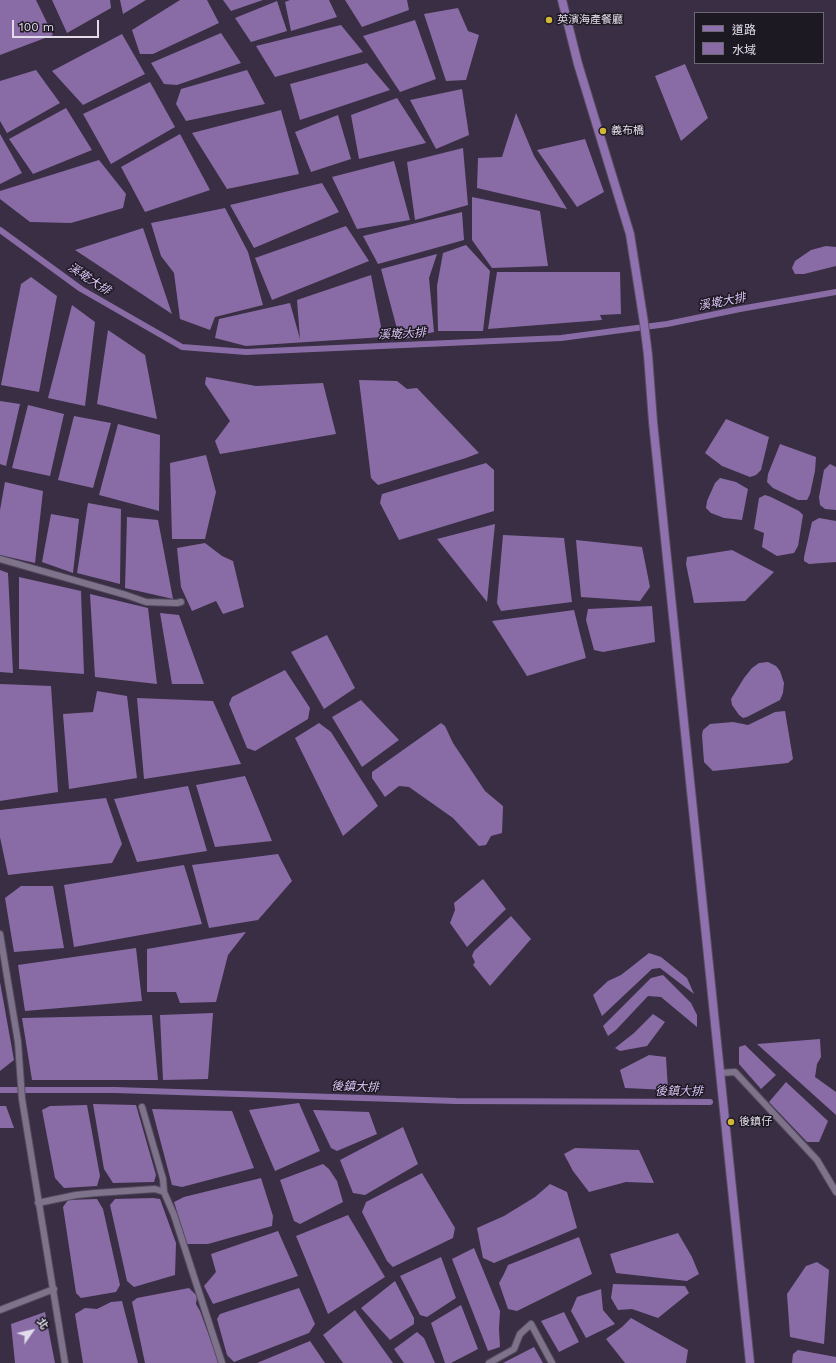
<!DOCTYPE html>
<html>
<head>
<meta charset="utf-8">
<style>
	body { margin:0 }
	#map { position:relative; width:836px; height:1363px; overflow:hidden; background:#392e44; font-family:"Work Sans","Noto Sans TC",sans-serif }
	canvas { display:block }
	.legend { position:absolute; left:694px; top:12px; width:130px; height:52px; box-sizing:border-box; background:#1d1923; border:1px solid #6c6773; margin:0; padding:5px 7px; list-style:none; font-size:12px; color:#e2dcea }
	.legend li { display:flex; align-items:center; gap:8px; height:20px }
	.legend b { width:20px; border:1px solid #6c6773 }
	.north { position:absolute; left:12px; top:1311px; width:40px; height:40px; -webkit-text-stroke:3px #1d1923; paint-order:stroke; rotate:56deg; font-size:11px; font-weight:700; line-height:16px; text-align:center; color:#e2dcea }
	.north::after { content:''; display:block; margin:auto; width:14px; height:18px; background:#e2dcea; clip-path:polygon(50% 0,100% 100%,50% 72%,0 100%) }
	.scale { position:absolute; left:12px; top:20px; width:87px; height:18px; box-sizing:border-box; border:2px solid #e2dcea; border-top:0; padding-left:5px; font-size:12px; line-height:14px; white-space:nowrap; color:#e2dcea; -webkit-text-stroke:3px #1d1923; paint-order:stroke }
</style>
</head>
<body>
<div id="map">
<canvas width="836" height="1363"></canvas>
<ul class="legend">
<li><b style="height:5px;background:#9071af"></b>道路</li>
<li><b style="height:11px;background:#896ca5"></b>水域</li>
</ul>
<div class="north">北</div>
<div class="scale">100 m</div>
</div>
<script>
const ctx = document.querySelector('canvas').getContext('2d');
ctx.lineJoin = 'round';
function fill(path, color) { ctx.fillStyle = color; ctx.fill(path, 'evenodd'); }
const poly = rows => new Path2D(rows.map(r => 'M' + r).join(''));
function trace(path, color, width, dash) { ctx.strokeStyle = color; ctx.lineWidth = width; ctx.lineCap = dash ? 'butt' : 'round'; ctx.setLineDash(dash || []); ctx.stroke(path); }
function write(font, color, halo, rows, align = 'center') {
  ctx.font = font + ' "Work Sans","Noto Sans TC",sans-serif'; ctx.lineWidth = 3; ctx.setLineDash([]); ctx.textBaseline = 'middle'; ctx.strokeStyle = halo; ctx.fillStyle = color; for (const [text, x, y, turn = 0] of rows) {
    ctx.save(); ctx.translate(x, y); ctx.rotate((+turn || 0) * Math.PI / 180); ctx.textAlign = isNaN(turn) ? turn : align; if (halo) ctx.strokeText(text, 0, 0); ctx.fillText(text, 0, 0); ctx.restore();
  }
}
fill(poly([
	[0,0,36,0,53,35,0,55],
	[52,0,110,0,111,8,67,33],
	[120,0,146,0,123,14],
	[180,0,207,0,219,23,153,54,140,54,132,30],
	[223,0,263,0,231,11],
	[290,0,329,0,337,17,291,31,285,2],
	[345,0,407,0,409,10,362,27],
	[277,1,287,31,251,42,235,18],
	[458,8,468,31,479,35,466,80,446,81,424,14],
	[415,20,436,79,400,92,363,36],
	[341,25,363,52,275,77,256,46],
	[221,33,241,63,177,85,164,84,151,63],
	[122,34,145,74,83,105,52,71],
	[367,63,390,90,300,120,290,84],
	[685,64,708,118,681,141,655,76],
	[36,70,60,103,7,133,0,121,0,81],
	[247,70,265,104,186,121,176,104,181,89],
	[150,82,175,127,111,164,83,114],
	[462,89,469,135,436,149,410,100],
	[397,98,426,143,359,159,351,115],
	[66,108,92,150,33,174,9,139],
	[281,110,299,174,227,189,192,133],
	[516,113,534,156,567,209,477,188,478,158,502,157],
	[338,115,351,159,311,172,295,132],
	[0,134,22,173,0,184],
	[180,134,210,190,145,212,121,167],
	[585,139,604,192,577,207,537,150],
	[463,148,468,205,415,220,407,162],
	[99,160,126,194,123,208,71,223,30,222,0,199,0,191],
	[394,161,410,220,357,229,332,177],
	[322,183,339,212,254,248,230,205],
	[472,197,540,211,548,266,492,268,472,240],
	[225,208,248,252,263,305,215,317,210,330,180,319,174,273,161,256,151,223],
	[462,212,464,240,378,264,363,236],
	[346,226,369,261,272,300,255,258],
	[143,228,172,314,75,250],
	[466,245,490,271,483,331,438,331,437,286,443,253],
	[826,246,836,247,836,266,804,274,795,274,792,268,795,261,811,250],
	[437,254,429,278,434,332,400,340,381,269],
	[497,272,620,272,621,314,600,315,602,320,488,329],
	[371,275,383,337,246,346,215,338,219,319,290,303,300,339,297,300],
	[31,277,57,296,39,392,1,385,21,284],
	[72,305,95,322,85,406,48,398],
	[108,330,145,355,157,419,97,404],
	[206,377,256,386,323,383,336,434,220,454,215,441,230,421,205,384],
	[359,380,397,381,407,389,417,388,479,453,466,458,378,485,371,478],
	[0,401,20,404,6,466,0,464],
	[28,405,64,414,50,476,12,468],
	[74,416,111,423,93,488,58,480],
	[726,419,769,437,761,470,756,475,750,477,722,466,705,453],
	[118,424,160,435,159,511,99,495],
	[780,444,816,457,815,471,810,494,807,500,798,500,773,488,767,482,768,474],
	[206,455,216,492,205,539,172,539,170,463],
	[486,463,494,470,494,511,399,540,380,503,382,494],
	[830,464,836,467,836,510,825,509,820,505,819,497,824,470],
	[720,478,736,482,748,489,742,520,724,518,711,513,706,508,707,501,715,483],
	[5,482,43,491,35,563,0,555,0,510],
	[765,495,771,497,799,511,803,515,798,546,794,553,777,556,762,547,764,533,754,529,759,498],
	[88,503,121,509,120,584,77,573],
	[51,514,79,519,73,573,42,562],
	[127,517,158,520,173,599,125,588],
	[819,518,836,521,836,562,809,564,804,561,804,557,812,522],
	[495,524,487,602,437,539],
	[503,535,564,538,572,602,501,611,497,603],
	[576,540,642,547,650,587,640,601,581,597],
	[205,543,222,556,233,561,244,607,223,614,216,601,192,611,181,587,177,548],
	[732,550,774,572,745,601,694,603,686,564,687,557],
	[0,570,8,573,13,673,0,672],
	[19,577,81,591,84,674,19,669],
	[90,594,148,608,157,684,95,677],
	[652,606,655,642,603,652,594,650,586,620,588,609],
	[574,610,586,658,527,676,492,621],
	[160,613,179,615,204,684,172,684],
	[327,635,355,688,324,709,291,652],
	[768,662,776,666,780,671,784,683,783,693,780,700,747,717,743,718,739,715,732,705,731,699,744,678,752,668,759,663],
	[285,670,310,708,308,719,255,751,247,748,229,704,232,697],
	[0,684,51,686,58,792,0,801],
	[97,691,127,696,137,778,69,789,63,714,93,712],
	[137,698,213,701,241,764,144,779],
	[361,700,399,740,362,767,332,717],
	[785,711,793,759,788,763,713,771,704,762,702,735,703,730,710,724,733,722,748,725,775,712],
	[319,723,331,732,378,806,343,836,295,738],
	[441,723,445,726,453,743,485,791,503,806,502,833,491,836,486,845,479,846,453,818,409,787,399,786,385,797,372,778,372,772],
	[245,776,272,841,215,847,196,785],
	[188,786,207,851,137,862,114,799],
	[106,798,122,844,112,863,8,875,0,837,0,810],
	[278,854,292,881,258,920,209,928,192,865],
	[184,865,202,924,74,947,64,885],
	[483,879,506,909,467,947,450,923,455,910,454,903],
	[21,886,53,886,64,948,14,952,5,898],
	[511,916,531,939,490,986,473,965,475,962,472,956,474,951],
	[246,932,228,955,216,1002,180,1003,176,992,147,992,147,949],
	[136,948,142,1001,25,1011,18,965],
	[649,953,661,957,687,978,694,994,660,968,652,969,602,1016,593,995,608,981,621,975],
	[663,975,691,1003,697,1015,697,1027,661,997,648,996,616,1030,608,1036,603,1026,651,978],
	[0,982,14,1060,0,1071],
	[213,1013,208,1079,163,1080,160,1015],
	[653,1014,665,1022,647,1046,620,1051,615,1048,634,1033],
	[152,1015,158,1080,32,1080,22,1018],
	[820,1039,821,1057,817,1064,815,1077,836,1092,836,1115,757,1044],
	[745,1045,776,1075,761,1089,739,1064,739,1047],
	[649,1055,666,1057,668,1090,625,1088,620,1070],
	[786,1082,828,1121,819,1142,807,1142,769,1102],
	[299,1103,320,1151,275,1171,249,1110],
	[93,1104,136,1105,156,1175,154,1182,113,1183,104,1169],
	[87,1105,100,1176,97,1186,64,1188,55,1178,42,1110,50,1106],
	[0,1106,6,1106,14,1128,0,1128],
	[152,1109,232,1111,254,1168,182,1187,172,1185],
	[313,1110,369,1112,377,1134,337,1151,331,1148],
	[403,1127,418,1164,365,1195,353,1193,340,1160],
	[575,1148,639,1150,654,1183,626,1182,589,1192,573,1171,564,1154],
	[323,1164,329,1169,337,1181,343,1202,300,1224,294,1221,280,1180],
	[422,1173,455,1228,453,1238,393,1267,387,1261,362,1212,366,1202],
	[261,1178,273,1216,272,1226,208,1244,187,1244,174,1202,184,1197],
	[550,1184,567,1192,577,1228,494,1263,483,1258,477,1228,504,1216,535,1197],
	[153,1198,160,1199,176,1243,175,1275,134,1287,127,1281,110,1205,115,1199],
	[97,1199,103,1209,120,1285,116,1292,81,1298,76,1293,63,1207,68,1200],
	[348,1215,385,1277,328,1314,296,1236],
	[278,1231,298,1276,213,1304,204,1286,216,1272,211,1254],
	[678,1233,692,1257,699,1274,687,1281,616,1273,610,1254],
	[579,1237,592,1274,517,1311,508,1309,499,1283,504,1274,508,1265],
	[474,1248,500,1311,499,1329,500,1347,488,1351,452,1259],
	[441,1257,456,1298,427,1317,420,1315,400,1276],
	[817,1262,829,1270,824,1344,790,1337,787,1294,806,1266],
	[395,1281,414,1318,414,1324,390,1340,361,1308],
	[613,1284,685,1286,689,1293,658,1318,632,1309,618,1310,611,1298],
	[189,1288,197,1296,196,1304,200,1311,219,1363,145,1363,132,1302,137,1298],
	[299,1288,315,1324,309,1333,234,1362,227,1355,217,1319,220,1314],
	[601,1289,603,1310,615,1324,586,1338,571,1311,577,1297],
	[122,1301,138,1363,83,1363,75,1314,85,1308,97,1309,111,1302],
	[461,1305,478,1349,451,1363,445,1363,431,1323],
	[355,1310,393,1363,343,1363,323,1335],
	[45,1312,55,1363,15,1363,11,1324],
	[564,1312,579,1342,559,1352,541,1321],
	[631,1318,688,1350,686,1363,625,1363,606,1339,622,1327],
	[417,1332,424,1338,435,1363,404,1363,394,1349],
	[310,1341,325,1363,257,1363],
	[534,1347,543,1363,503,1363],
	[798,1350,836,1357,836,1363,792,1363,793,1354]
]), '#896ca5');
trace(poly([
	[0,230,81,289,182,347,246,352,561,338,667,324,740,309,836,292],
	[0,1090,115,1090,456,1101,710,1102]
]), '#896ca5', 6);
const minor = poly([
	[0,559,126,595,146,602,177,603,181,602],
	[0,934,18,1042,22,1099,65,1363],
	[720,1073,735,1072,817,1160,836,1192],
	[142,1107,163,1179,164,1192,174,1215,222,1363],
	[38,1203,76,1195,96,1193,155,1189,164,1192],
	[0,1310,54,1289],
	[489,1363,514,1349,520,1334,531,1324,552,1363]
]);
const major = poly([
	[562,0,578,64,630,234,644,323,648,355,653,422,750,1363]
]);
trace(minor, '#564d60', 8);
trace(major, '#564d60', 10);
trace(minor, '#7f738c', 6);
trace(major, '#9071af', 8);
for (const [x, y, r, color] of [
	[549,20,4,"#d2b736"],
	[603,131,4,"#d2b736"],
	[731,1122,4,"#d2b736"]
]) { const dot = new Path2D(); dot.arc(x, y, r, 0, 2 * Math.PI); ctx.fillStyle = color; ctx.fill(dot); trace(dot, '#1d1923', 1.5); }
write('11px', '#e2dcea', '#1d1923', [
	["英濱海產餐廳",557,20],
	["義布橋",611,131],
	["後鎮仔",739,1122]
], 'left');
write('italic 12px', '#dac2f3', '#1d1923', [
	["溪墘大排",89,279,33],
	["溪墘大排",722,302,-11],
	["溪墘大排",402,334,-3],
	["後鎮大排",355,1087,2],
	["後鎮大排",679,1091]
]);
</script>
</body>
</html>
